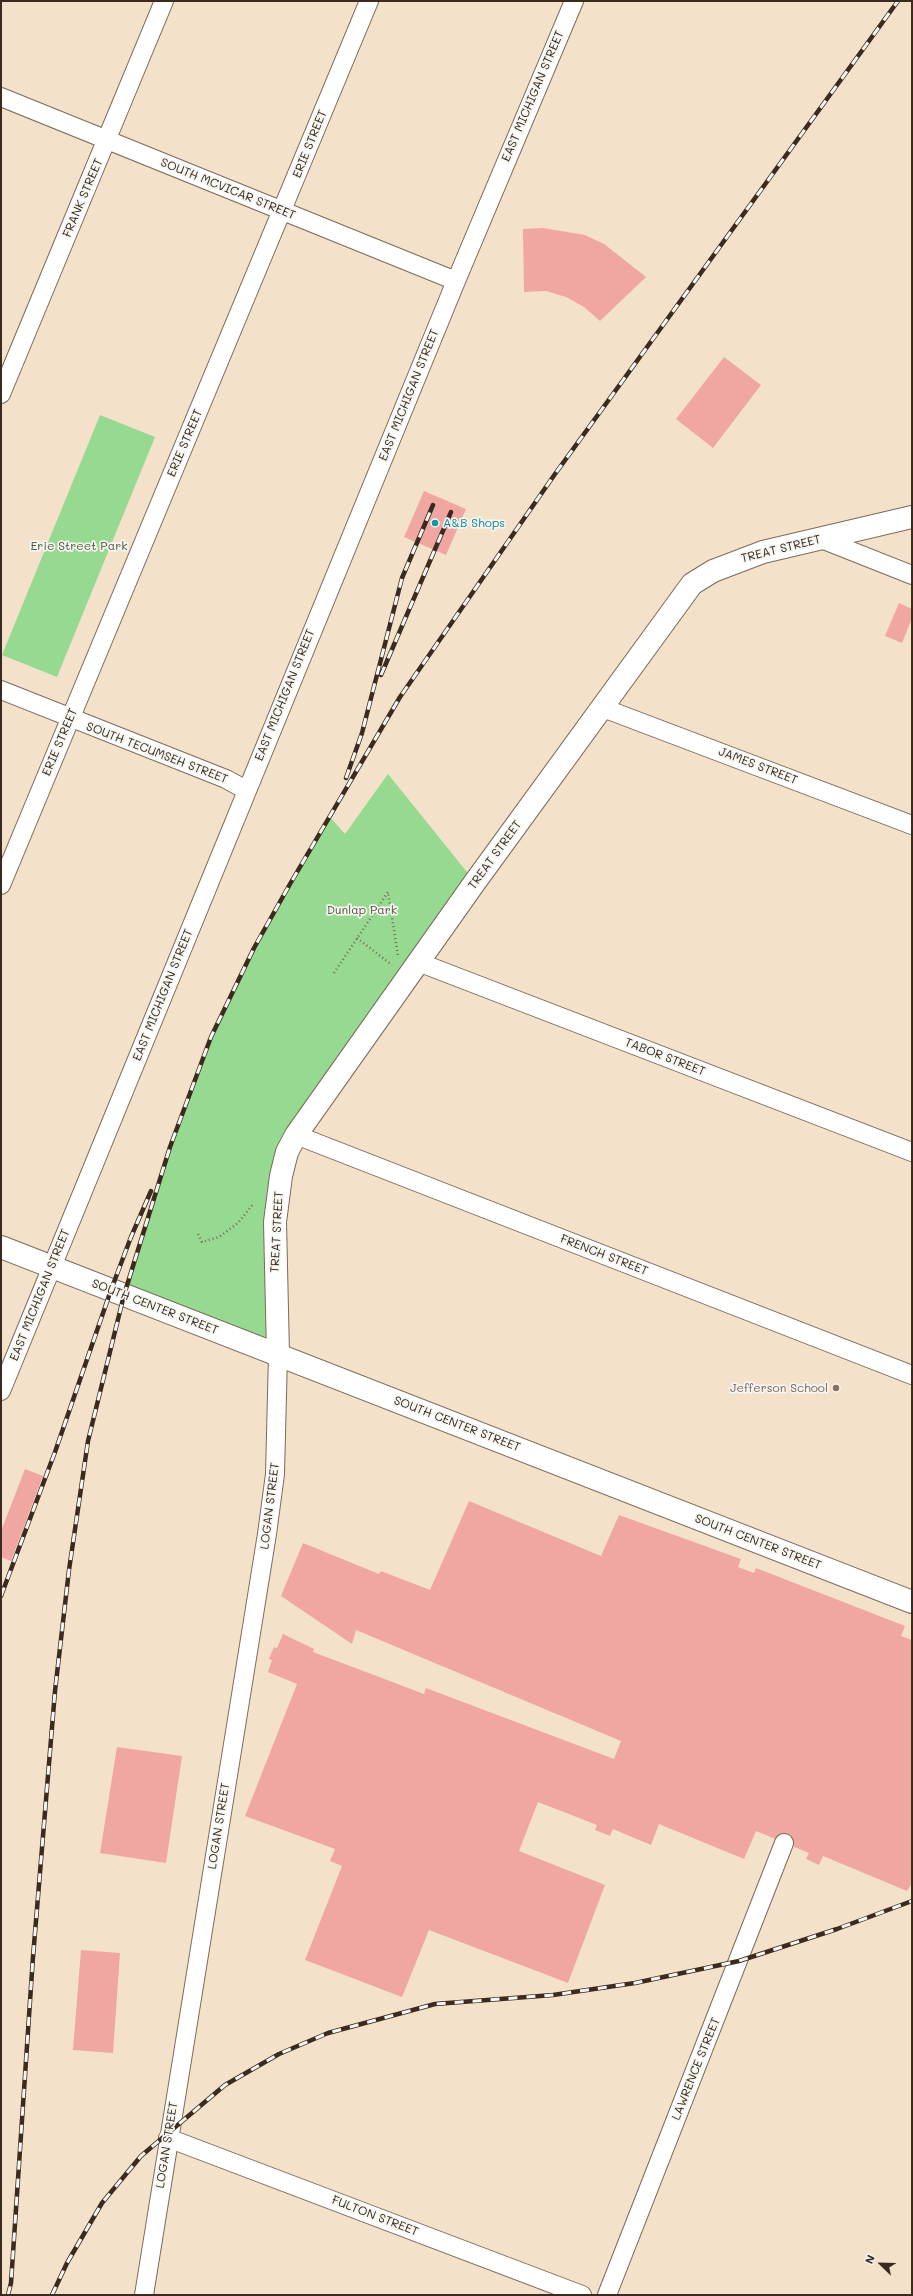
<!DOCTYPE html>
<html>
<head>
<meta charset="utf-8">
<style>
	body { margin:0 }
	#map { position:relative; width:913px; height:2296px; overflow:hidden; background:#f3e2c9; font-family:Mali,sans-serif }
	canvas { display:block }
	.frame { position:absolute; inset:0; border:2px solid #3b2a1e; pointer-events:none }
	.north { position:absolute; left:861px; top:2244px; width:40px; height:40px; -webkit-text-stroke:3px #f6f6f2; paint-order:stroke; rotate:293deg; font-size:11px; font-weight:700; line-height:16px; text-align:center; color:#3b2a1e }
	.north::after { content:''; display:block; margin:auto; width:14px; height:18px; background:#3b2a1e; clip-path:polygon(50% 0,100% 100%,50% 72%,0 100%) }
</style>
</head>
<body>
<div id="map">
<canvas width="913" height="2296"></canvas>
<div class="frame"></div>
<div class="north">N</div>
</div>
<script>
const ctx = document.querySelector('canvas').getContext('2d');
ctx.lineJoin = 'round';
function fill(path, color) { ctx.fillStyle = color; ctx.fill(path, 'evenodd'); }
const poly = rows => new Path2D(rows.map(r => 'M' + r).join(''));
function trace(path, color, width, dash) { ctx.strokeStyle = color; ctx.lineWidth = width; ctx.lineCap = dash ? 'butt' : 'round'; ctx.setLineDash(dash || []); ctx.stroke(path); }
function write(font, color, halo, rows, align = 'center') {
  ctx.font = font + ' Mali,sans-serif'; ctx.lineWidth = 3.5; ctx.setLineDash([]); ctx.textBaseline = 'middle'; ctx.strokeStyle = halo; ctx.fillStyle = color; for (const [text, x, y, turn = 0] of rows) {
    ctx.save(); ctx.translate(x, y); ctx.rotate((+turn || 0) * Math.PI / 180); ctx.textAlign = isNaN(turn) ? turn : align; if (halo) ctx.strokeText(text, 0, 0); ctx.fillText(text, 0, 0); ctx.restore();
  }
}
fill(poly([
	[100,415,155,437,57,677,2,655],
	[388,774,475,882,287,1152,278,1354,124,1295,170,1147,211,1037,254,948,329,816,345,834]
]), '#96d991');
fill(poly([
	[543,228,585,235,604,244,646,277,600,321,584,307,566,297,546,291,524,292,523,229],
	[724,357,761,385,713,448,676,419],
	[424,491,466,509,446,555,404,537],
	[899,603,912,609,912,618,902,643,885,636],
	[25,1469,43,1476,11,1561,1,1557,1,1531],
	[469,1501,601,1556,619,1515,741,1559,738,1567,754,1573,756,1568,905,1626,901,1636,912,1640,912,1883,907,1891,823,1856,819,1865,806,1859,809,1853,756,1831,744,1859,659,1824,651,1845,613,1829,610,1836,595,1830,597,1825,538,1802,519,1851,605,1885,568,1983,429,1930,402,1997,305,1960,342,1866,330,1861,335,1849,245,1816,297,1684,268,1672,272,1660,269,1659,274,1647,277,1648,283,1634,314,1649,313,1652,424,1694,426,1688,614,1759,621,1741,356,1630,352,1644,281,1596,303,1543,379,1574,381,1571,430,1590],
	[117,1747,182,1756,166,1863,100,1853],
	[81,1950,120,1953,113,2053,73,2050]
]), '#f1a7a1');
const minor = poly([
	[1,97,456,281],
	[1,394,164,1],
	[821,539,912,575],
	[1,690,226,779,246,790],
	[603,708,912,825],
	[1,885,369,1],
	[418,962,912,1152],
	[296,1135,912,1375],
	[1,1391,456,281,574,1],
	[168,2138,582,2295],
	[144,2295,267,1534,275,1474,278,1354],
	[607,2295,784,1843]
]);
const tertiary = poly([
	[1,1247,912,1602],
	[278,1354,275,1222,281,1176,287,1152,296,1135,475,882,692,584,713,571,763,552,912,517]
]);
trace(minor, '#7b6a5a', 20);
trace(tertiary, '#7b6a5a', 24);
trace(poly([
	[357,938,392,965],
	[334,973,388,892,398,956],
	[198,1234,202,1242,219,1237,238,1223,254,1203]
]), '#7b6a5a', 2.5, [1, 3]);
trace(minor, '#fff', 18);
trace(tertiary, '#fff', 22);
const rail = poly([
	[381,675,451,512],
	[346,778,362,733,402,578,433,505],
	[1,1596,55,1452,111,1290,131,1237,151,1191],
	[8,2295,11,2283,33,1957,55,1691,69,1570,88,1441,124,1295,170,1147,211,1037,254,948,290,884,400,697,555,474,898,1],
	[52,2295,67,2263,102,2203,141,2156,225,2085,279,2054,328,2033,435,2004,553,1995,635,1983,739,1961,837,1929,912,1901]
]);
trace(rail, '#3b2a1e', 4.5);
trace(rail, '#f6f6f2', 3, [9]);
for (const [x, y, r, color] of [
	[435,523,4,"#0f9aa8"],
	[836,1388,4,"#8d6e63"]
]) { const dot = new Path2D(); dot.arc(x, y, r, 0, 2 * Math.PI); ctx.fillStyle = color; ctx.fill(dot); trace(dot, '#f6f6f2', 1.5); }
write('12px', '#3b2a1e', '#f6f6f2', [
	["EAST MICHIGAN STREET",533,96,-67],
	["ERIE STREET",310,144,-68],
	["SOUTH MCVICAR STREET",228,189,22],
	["FRANK STREET",83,198,-67],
	["EAST MICHIGAN STREET",409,395,-68],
	["ERIE STREET",185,443,-67],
	["TREAT STREET",781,549,-14],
	["EAST MICHIGAN STREET",285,695,-68],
	["ERIE STREET",60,742,-67],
	["SOUTH TECUMSEH STREET",157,753,21],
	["JAMES STREET",758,766,21],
	["TREAT STREET",495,855,-54],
	["EAST MICHIGAN STREET",163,995,-68],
	["TABOR STREET",665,1057,21],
	["TREAT STREET",277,1232,-87],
	["FRENCH STREET",604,1255,21],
	["EAST MICHIGAN STREET",40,1295,-68],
	["SOUTH CENTER STREET",155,1307,21],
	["SOUTH CENTER STREET",457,1424,21],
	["LOGAN STREET",270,1506,-83],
	["SOUTH CENTER STREET",758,1542,21],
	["LOGAN STREET",219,1826,-81],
	["LAWRENCE STREET",696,2069,-68],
	["LOGAN STREET",167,2145,-81],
	["FULTON STREET",375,2216,21]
]);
write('12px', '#0d838f', '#f6f6f2', [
	["A&B Shops",443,523]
], 'left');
write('12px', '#52563b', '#f6f6f2', [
	["Erie Street Park",79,546],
	["Dunlap Park",362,910]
]);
write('12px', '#785e54', '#f6f6f2', [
	["Jefferson School",828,1388]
], 'right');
</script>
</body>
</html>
